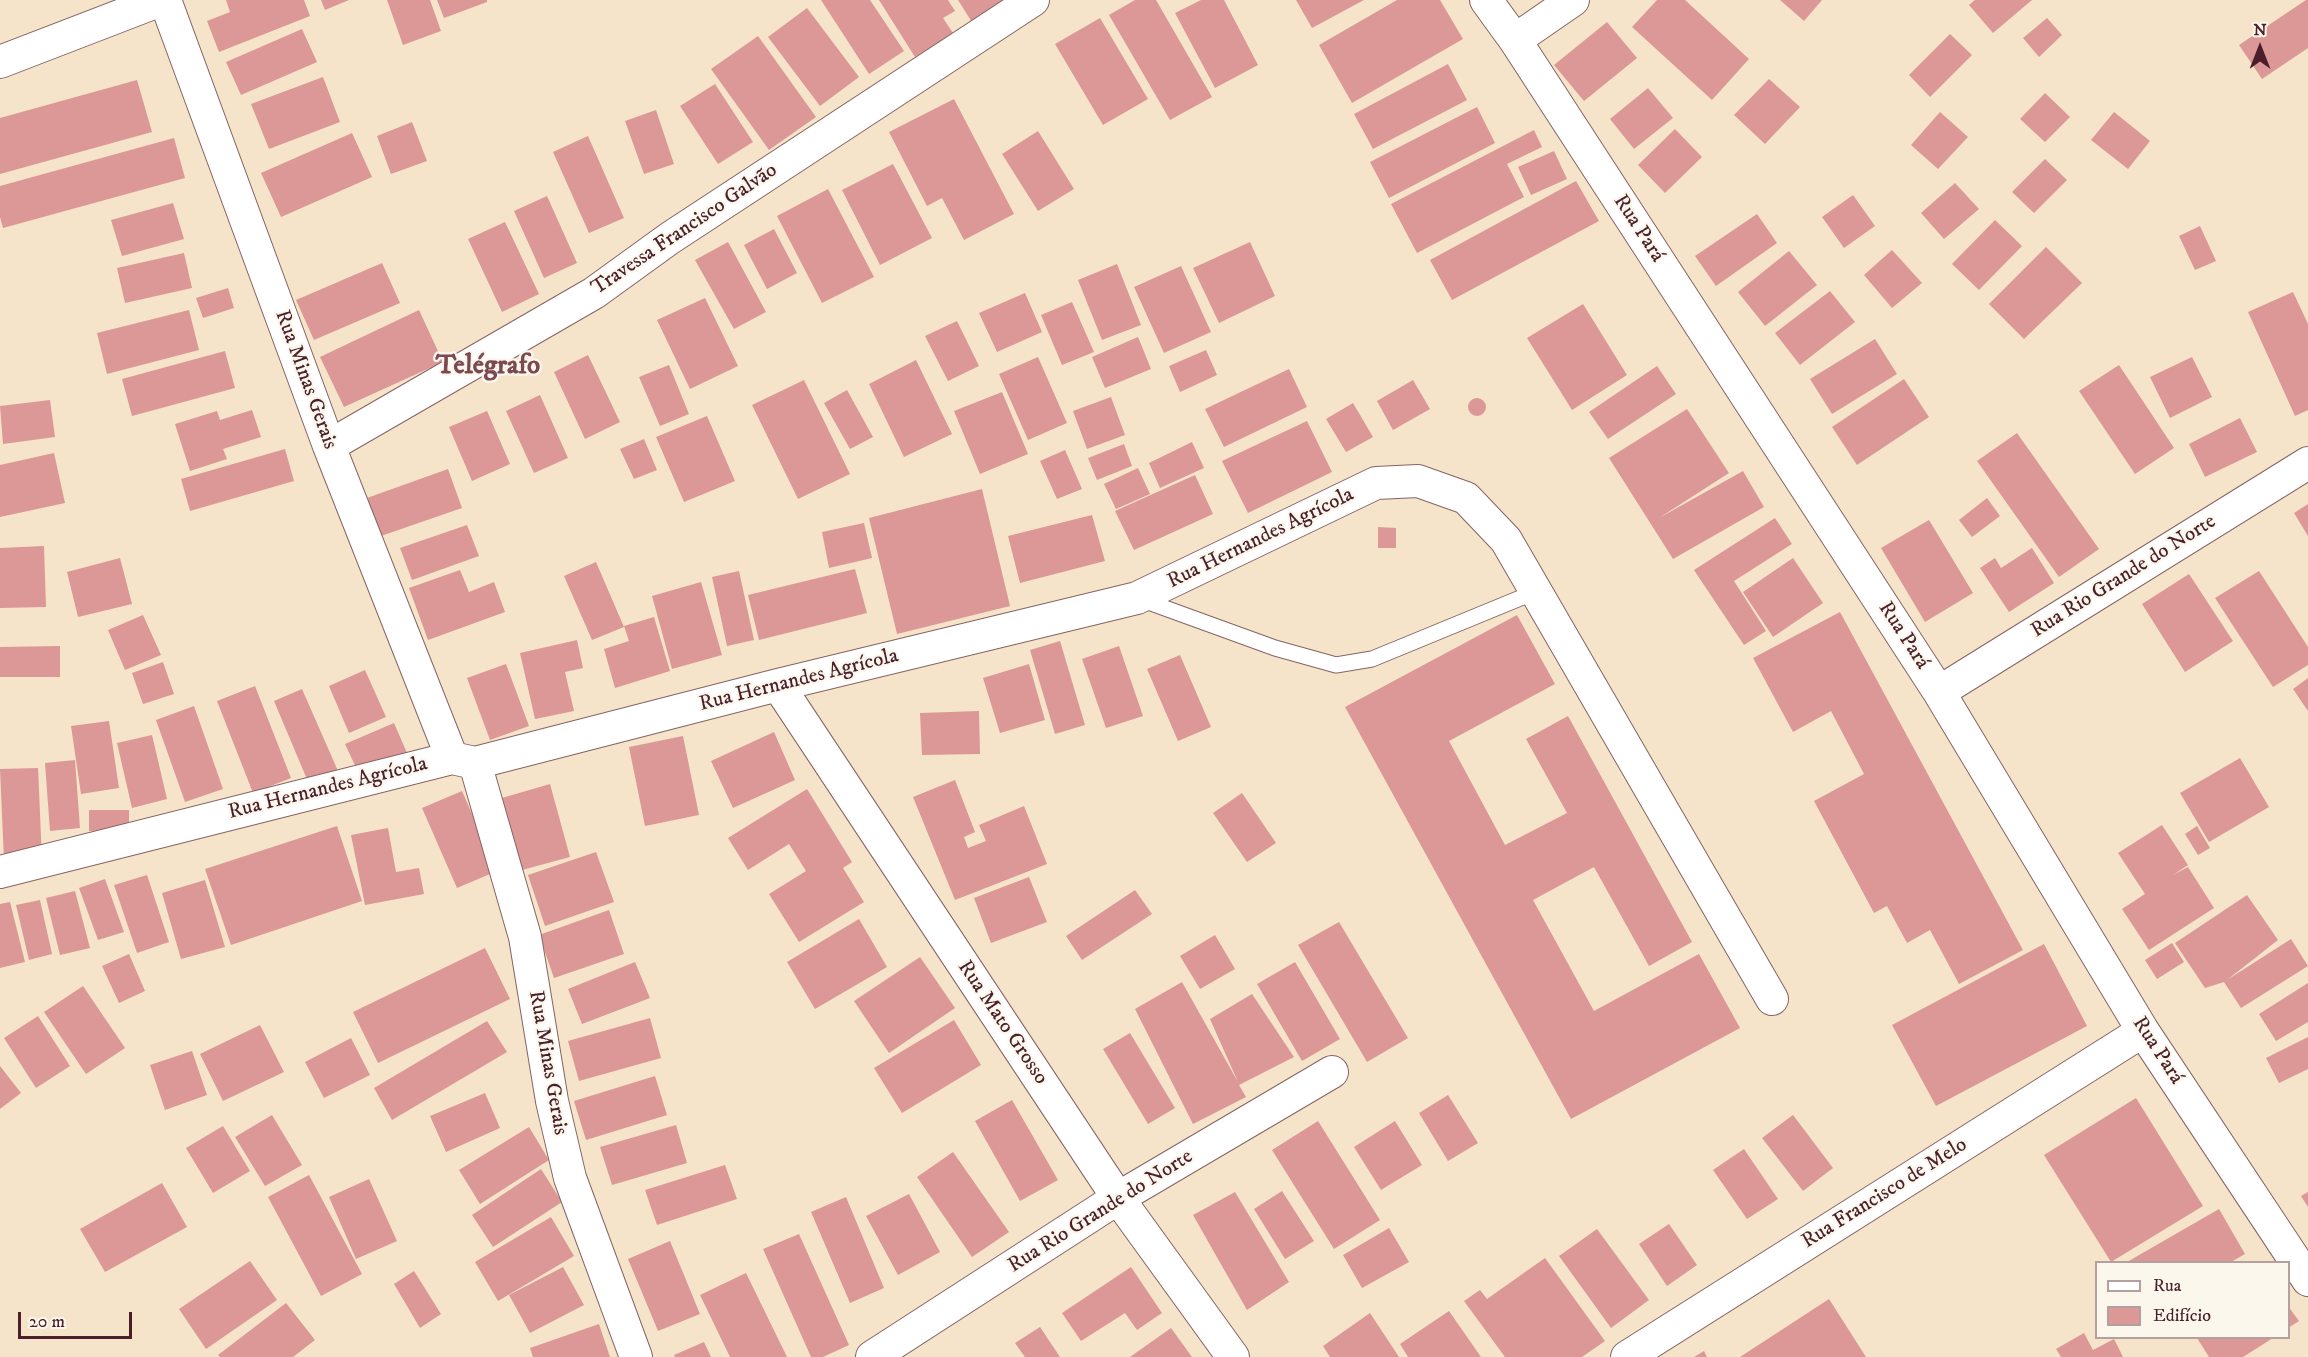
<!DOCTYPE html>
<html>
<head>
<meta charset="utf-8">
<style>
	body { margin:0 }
	#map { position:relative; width:2308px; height:1357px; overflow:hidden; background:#f5e3ca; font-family:"IM FELL DW Pica",serif }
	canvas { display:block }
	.legend { position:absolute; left:2095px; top:1261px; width:195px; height:78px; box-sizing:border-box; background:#fbf7ec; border:2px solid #b4a19f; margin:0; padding:8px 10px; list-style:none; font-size:18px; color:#4a1f2b }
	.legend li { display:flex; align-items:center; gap:12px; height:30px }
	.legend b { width:30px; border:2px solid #b4a19f }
	.north { position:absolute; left:2230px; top:18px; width:60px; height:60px; -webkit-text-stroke:4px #fbf7ec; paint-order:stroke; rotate:0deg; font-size:16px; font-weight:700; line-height:24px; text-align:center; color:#4a1f2b }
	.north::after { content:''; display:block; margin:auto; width:21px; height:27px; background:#4a1f2b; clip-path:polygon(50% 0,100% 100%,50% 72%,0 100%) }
	.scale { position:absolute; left:18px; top:1312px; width:114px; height:27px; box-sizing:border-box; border:3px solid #4a1f2b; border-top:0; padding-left:8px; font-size:18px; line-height:21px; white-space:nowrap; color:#4a1f2b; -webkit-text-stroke:4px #fbf7ec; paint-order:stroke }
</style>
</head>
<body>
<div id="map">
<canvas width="2308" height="1357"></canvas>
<ul class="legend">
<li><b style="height:8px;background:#fff"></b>Rua</li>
<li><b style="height:16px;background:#dc9897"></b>Edifício</li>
</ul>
<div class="north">N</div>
<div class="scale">20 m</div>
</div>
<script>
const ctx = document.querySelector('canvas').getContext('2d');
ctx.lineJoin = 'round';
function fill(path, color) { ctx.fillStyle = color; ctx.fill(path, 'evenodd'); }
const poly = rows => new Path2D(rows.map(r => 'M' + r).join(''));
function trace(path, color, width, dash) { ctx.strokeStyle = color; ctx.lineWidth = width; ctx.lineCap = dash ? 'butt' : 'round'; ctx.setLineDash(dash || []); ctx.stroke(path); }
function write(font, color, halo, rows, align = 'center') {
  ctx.font = font + ' "IM FELL DW Pica",serif'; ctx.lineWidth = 4.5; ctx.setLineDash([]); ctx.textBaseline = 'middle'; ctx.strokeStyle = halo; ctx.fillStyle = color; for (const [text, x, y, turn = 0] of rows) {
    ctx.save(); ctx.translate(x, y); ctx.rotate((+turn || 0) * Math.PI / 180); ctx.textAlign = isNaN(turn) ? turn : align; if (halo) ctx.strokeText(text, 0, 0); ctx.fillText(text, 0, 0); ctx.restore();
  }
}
fill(poly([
	[226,0,304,0,310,16,219,52,207,21,230,12],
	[321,0,349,0,325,10],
	[387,0,430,0,441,31,403,45],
	[437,0,487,0,487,2,444,18],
	[821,0,870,0,904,51,869,74],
	[879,0,948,0,955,11,943,18,953,33,915,57],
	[958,0,1018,0,975,27],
	[1135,0,1156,0,1212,97,1170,120,1109,15],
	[1201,0,1224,0,1258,65,1215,88,1175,13],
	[1296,0,1364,0,1312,28],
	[1397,0,1440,0,1463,39,1352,103,1319,45],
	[1657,0,1685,0,1749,59,1712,100,1632,27],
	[1780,0,1822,0,1804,21],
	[1975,0,2032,0,1993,33,1969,5],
	[2306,0,2308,0,2308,48,2262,79,2239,45],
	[807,8,859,77,820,106,768,37],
	[1100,18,1148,99,1103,125,1055,44],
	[2047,18,2062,35,2039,57,2023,38],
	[1607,22,1637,58,1584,101,1554,65],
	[302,29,317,62,241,95,226,62],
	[1950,34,1972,55,1930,97,1909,75],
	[758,36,816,117,769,150,711,69],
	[1448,64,1467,100,1373,149,1354,114],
	[323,77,340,122,269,149,251,104],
	[1769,79,1800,107,1765,144,1734,115],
	[137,80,152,132,0,174,0,118],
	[715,84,753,142,718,164,680,106],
	[1648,88,1673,118,1634,149,1610,119],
	[2045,93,2070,117,2045,142,2020,119],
	[954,99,1014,214,964,240,942,198,927,206,889,132],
	[1477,107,1495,143,1389,198,1370,162],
	[656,110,674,164,644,174,625,121],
	[1940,112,1968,137,1938,169,1911,145],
	[2114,112,2150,141,2128,169,2091,140],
	[412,122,427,161,391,174,377,136],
	[1675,129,1702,157,1665,193,1638,165],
	[1534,130,1542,147,1507,164,1524,197,1417,253,1391,204],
	[1038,131,1074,189,1038,211,1002,154],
	[352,133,372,177,281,217,261,173],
	[588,136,624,218,589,233,553,152],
	[174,138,185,178,3,228,0,217,0,186],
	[1554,151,1567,179,1531,195,1518,167],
	[2045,159,2067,180,2034,213,2012,192],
	[893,164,932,238,880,265,842,190],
	[1576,181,1599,221,1452,300,1430,260],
	[1955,183,1979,209,1944,239,1921,213],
	[828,189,874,277,822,303,777,216],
	[1853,195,1875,226,1844,248,1822,217],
	[547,196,577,263,544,278,514,211],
	[173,203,184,239,122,256,111,220],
	[1757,214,1777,243,1716,286,1695,256],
	[1995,220,2022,246,1979,290,1952,264],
	[505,222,539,294,502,312,468,239],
	[2200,226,2216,261,2195,270,2179,236],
	[774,229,797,273,767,289,744,245],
	[728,242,766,312,734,329,695,260],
	[1250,242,1275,296,1219,323,1193,268],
	[2046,247,2082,283,2024,339,1989,304],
	[1892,250,1922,283,1892,308,1864,275],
	[1789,251,1817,285,1765,326,1738,292],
	[184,253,192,288,125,303,117,268],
	[382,263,400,303,314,340,296,300],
	[1117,264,1141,325,1102,340,1078,280],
	[1181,266,1211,332,1164,353,1134,287],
	[228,288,234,308,203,318,196,298],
	[1830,291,1855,322,1800,365,1775,333],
	[2293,292,2308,324,2308,410,2295,416,2248,312],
	[1025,293,1042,332,997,352,979,313],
	[705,298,738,366,690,389,657,320],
	[1072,302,1094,352,1062,365,1041,315],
	[1583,304,1627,375,1572,410,1527,338],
	[189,310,199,350,107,374,97,333],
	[419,310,443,362,344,407,320,357],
	[957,321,979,366,948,381,925,336],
	[1138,337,1151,369,1105,388,1092,357],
	[1875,339,1897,374,1832,414,1810,379],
	[1206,350,1217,375,1180,392,1169,366],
	[225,351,235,388,132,416,122,379],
	[588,355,620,422,585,439,554,372],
	[1038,357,1067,423,1028,440,999,374],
	[2192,357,2212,397,2170,418,2150,377],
	[916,360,952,434,904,457,869,384],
	[669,365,689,414,660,426,639,377],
	[2119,365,2174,448,2135,474,2079,391],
	[1657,366,1676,394,1608,439,1589,412],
	[1289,369,1307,407,1224,447,1205,409],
	[1904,379,1929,417,1857,465,1832,427],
	[804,380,850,474,798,499,752,405],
	[1413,380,1430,409,1393,430,1377,401],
	[847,390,873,437,850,449,824,403],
	[1002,392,1028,454,980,474,954,411],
	[540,395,568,458,534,473,506,411],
	[1111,397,1125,435,1087,449,1073,411],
	'1468 407a9 9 0 1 1 18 0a9 9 0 1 1-18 0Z',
	[50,400,55,437,3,444,0,406],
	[1353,403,1373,437,1346,452,1326,419],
	[1687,409,1729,473,1659,518,1743,471,1764,507,1673,559,1609,458],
	[252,410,261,437,223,449,227,459,190,471,175,424,217,411,220,420],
	[487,411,510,464,472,481,449,427],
	[707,416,735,481,684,502,656,437],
	[2240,418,2257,452,2205,477,2189,444],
	[1307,421,1332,472,1248,513,1222,461],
	[2017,433,2099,549,2059,577,1977,461],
	[644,439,657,470,634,479,620,449],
	[1192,442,1204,468,1160,488,1149,463],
	[1124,444,1132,466,1097,480,1088,458],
	[285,449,294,481,190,511,181,479],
	[1065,450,1082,489,1057,499,1040,461],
	[54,453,65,503,0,517,0,465],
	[1138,468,1150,494,1116,509,1104,484],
	[448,469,462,508,381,536,367,498],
	[1195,475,1213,514,1134,550,1115,511],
	[982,489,1010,606,897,634,869,518],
	[1987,498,2000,516,1972,537,1959,520],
	[2308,504,2308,536,2294,513],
	[1092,515,1105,561,1020,583,1008,536],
	[1775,518,1792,544,1734,581,1766,631,1744,645,1694,570],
	[1929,520,1973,593,1925,622,1881,548],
	[864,523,872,558,829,568,822,532],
	[467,525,479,556,412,580,400,548],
	[1378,527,1396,528,1396,548,1378,548],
	[44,546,46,607,0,608,0,548],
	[2032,548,2054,583,2009,612,1980,568,1995,558,2001,568],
	[120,558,132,604,78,617,67,572],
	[1793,558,1823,603,1773,637,1743,592],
	[596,562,624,627,592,640,564,576],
	[855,569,867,613,759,640,748,595],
	[460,570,469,592,494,582,505,612,428,640,409,588],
	[739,571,754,640,727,646,712,577],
	[2259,571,2308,647,2308,665,2273,687,2215,598],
	[2189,574,2233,641,2185,672,2142,604],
	[701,582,722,655,672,669,652,596],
	[1840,612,2023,950,1959,984,1930,930,1907,943,1887,906,1874,913,1814,801,1864,774,1831,711,1793,732,1753,658],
	[143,615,161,655,125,670,108,630],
	[1517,615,1555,684,1449,741,1505,845,1567,813,1526,739,1568,716,1692,942,1649,966,1594,867,1533,900,1594,1011,1699,954,1740,1028,1571,1119,1345,707],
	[654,617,670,671,615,688,604,649,629,641,624,626],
	[577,640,583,668,565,672,574,711,535,719,520,653],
	[1060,641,1085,725,1055,734,1030,650],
	[60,646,60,677,0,677,0,647],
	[1119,646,1143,716,1106,728,1082,659],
	[1180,655,1211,727,1178,741,1147,669],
	[163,662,174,694,143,704,132,673],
	[506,664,529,726,490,740,467,678],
	[1029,664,1045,720,1000,733,983,678],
	[365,670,386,717,349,733,329,686],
	[2308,678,2308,711,2293,689],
	[255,686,291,778,253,793,217,701],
	[302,689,338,771,309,784,274,701],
	[194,706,223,789,185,802,156,720],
	[979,711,980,754,922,755,920,713],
	[109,721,119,788,81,794,71,726],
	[394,723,407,753,359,774,345,744],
	[774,732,795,780,733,808,711,761],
	[152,735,167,799,132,808,117,743],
	[683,736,699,815,645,826,629,747],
	[2240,758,2269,807,2209,842,2180,793],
	[75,760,80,828,50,831,45,763],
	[38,768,42,859,4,860,0,769],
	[955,780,975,832,964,837,968,848,986,841,979,825,1024,806,1047,864,955,900,913,797],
	[550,784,570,857,522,870,502,798],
	[807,789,852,862,843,868,864,902,799,942,769,894,806,871,789,844,748,870,728,838],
	[462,791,497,871,457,888,422,808],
	[1242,793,1276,843,1247,862,1213,813],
	[89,810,129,810,129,830,89,831],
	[2162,825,2188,865,2173,875,2188,867,2214,908,2149,950,2122,909,2145,894,2118,853],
	[337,826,362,901,231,945,205,869],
	[2197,826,2210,848,2198,855,2185,834],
	[388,828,396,872,419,868,424,894,365,905,351,835],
	[596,852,614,902,545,926,528,875],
	[147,875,169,942,137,953,114,885],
	[1029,877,1047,922,991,943,974,898],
	[105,879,124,932,98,940,79,888],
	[205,880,225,947,181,959,162,893],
	[1135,890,1152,914,1082,960,1066,936],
	[75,891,90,948,60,955,46,898],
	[2247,895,2278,940,2227,980,2291,939,2308,966,2241,1008,2224,982,2205,988,2175,943],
	[40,900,52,954,29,960,16,905],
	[10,902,25,962,0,968,0,904],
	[609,910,624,954,554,978,539,935],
	[859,919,887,967,815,1009,787,962],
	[1339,922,1408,1038,1367,1062,1298,945],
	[1215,935,1235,969,1200,989,1180,956],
	[2172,943,2184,962,2157,979,2145,960],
	[2044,944,2087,1026,1936,1106,1892,1025],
	[485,948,510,999,378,1063,353,1012],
	[129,954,145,991,119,1003,102,966],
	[920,957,955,1008,889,1053,854,1001],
	[635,962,650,998,582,1024,568,989],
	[1295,962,1340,1039,1302,1061,1257,984],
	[1182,982,1238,1082,1210,1019,1252,994,1294,1057,1239,1085,1246,1097,1193,1124,1135,1009],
	[2308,983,2308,1022,2276,1041,2259,1014],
	[83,986,125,1048,86,1074,44,1012],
	[38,1016,70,1066,36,1088,4,1038],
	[650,1018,661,1058,579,1081,568,1041],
	[954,1020,981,1065,902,1113,874,1068],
	[487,1021,507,1052,392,1120,374,1088],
	[260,1025,284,1072,223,1101,200,1054],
	[1130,1033,1175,1108,1148,1124,1103,1049],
	[2308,1037,2308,1069,2279,1083,2266,1058],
	[351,1038,370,1075,324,1098,305,1062],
	[192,1051,207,1095,165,1110,150,1065],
	[0,1066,21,1093,0,1109],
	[655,1076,667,1115,586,1140,574,1101],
	[485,1093,500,1128,446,1152,430,1116],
	[1448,1095,1478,1143,1448,1161,1419,1113],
	[2136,1098,2203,1206,2111,1262,2044,1155],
	[1012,1100,1058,1180,1020,1201,975,1121],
	[272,1115,302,1165,265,1186,235,1137],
	[1793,1115,1833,1168,1803,1191,1762,1138],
	[1318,1121,1380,1220,1334,1249,1272,1150],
	[1395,1121,1422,1165,1381,1190,1354,1147],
	[676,1125,687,1163,612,1185,600,1147],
	[223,1126,250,1171,213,1193,186,1148],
	[529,1127,549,1160,480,1204,459,1170],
	[1744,1149,1778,1199,1747,1219,1713,1170],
	[953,1152,1009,1232,972,1257,917,1177],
	[725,1165,737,1199,657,1225,645,1190],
	[541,1169,562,1202,493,1247,472,1215],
	[309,1175,362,1274,321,1296,268,1197],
	[369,1179,397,1241,356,1259,329,1197],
	[162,1183,187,1227,105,1272,80,1229],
	[1282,1191,1314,1241,1285,1259,1254,1209],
	[1235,1192,1289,1282,1247,1310,1193,1215],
	[2308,1192,2308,1207,2301,1196],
	[909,1194,940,1252,898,1275,866,1216],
	[846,1197,884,1288,850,1303,811,1212],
	[2219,1209,2245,1254,2231,1262,2127,1262],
	[551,1217,574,1256,498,1301,475,1262],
	[1669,1224,1697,1265,1667,1286,1639,1244],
	[1389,1228,1409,1262,1362,1288,1343,1255],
	[1597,1229,1649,1300,1611,1328,1559,1256],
	[799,1234,849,1345,823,1357,811,1357,763,1249],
	[670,1241,700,1314,658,1331,628,1259],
	[1545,1258,1605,1341,1582,1357,1505,1357,1464,1301,1480,1290,1487,1299],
	[250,1261,277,1300,206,1349,179,1309],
	[563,1267,584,1305,530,1333,509,1295],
	[1131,1267,1162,1313,1137,1330,1125,1313,1081,1341,1062,1313],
	[414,1271,441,1314,420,1328,394,1284],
	[746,1273,787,1357,730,1357,700,1295],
	[1829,1299,1866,1357,1740,1357],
	[286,1303,315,1340,293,1357,220,1357,218,1355],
	[2288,1306,2299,1321,2288,1328],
	[1449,1311,1481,1357,1408,1357,1400,1344],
	[1370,1313,1399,1357,1330,1357,1323,1346],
	[599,1324,610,1357,533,1357,530,1348],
	[1040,1327,1060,1357,1025,1357,1015,1343],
	[1171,1328,1192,1357,1130,1357],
	[2084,1333,2093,1350,2114,1339,2123,1357,2061,1357,2056,1349],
	[2197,1338,2273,1338,2243,1357,2209,1357],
	[704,1342,711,1357,675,1357,674,1355],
	[1704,1351,1707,1357,1694,1357]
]), '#dc9897');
const lane = poly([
	[1140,599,1275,648,1336,665,1372,659,1535,592]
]);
const street = poly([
	[165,0,329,446,452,758],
	[1486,0,1515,40,1939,692,2143,1031,2308,1280],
	[1515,40,1573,0],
	[0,62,161,0],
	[329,446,594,293,670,238,1033,0],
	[778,685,1118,1198,1233,1357],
	[1939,692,2308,463],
	[475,763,525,937,552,1101,570,1178,636,1357],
	[0,872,452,758,475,763,778,685,1137,598,1376,483,1418,481,1466,498,1506,540,1772,999],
	[872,1357,1118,1198,1332,1072],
	[1627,1357,2143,1031]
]);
trace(lane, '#866463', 17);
trace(street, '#866463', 34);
trace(lane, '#fff', 15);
trace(street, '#fff', 32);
write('21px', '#4a1f2b', '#fbf7ec', [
	["Rua Pará",1638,229,57],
	["Travessa Francisco Galvão",685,230,-34],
	["Rua Minas Gerais",305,380,70],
	["Rua Hernandes Agrícola",1261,539,-26],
	["Rua Rio Grande do Norte",2124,577,-32],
	["Rua Pará",1903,636,57],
	["Rua Hernandes Agrícola",799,681,-14],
	["Rua Hernandes Agrícola",328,789,-14],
	["Rua Mato Grosso",1002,1023,56],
	["Rua Pará",2157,1051,57],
	["Rua Minas Gerais",547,1063,80],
	["Rua Francisco de Melo",1885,1194,-32],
	["Rua Rio Grande do Norte",1101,1212,-32]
]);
write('bold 27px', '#7d4951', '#fbf7ec', [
	["Telégrafo",488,367]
]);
</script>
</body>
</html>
